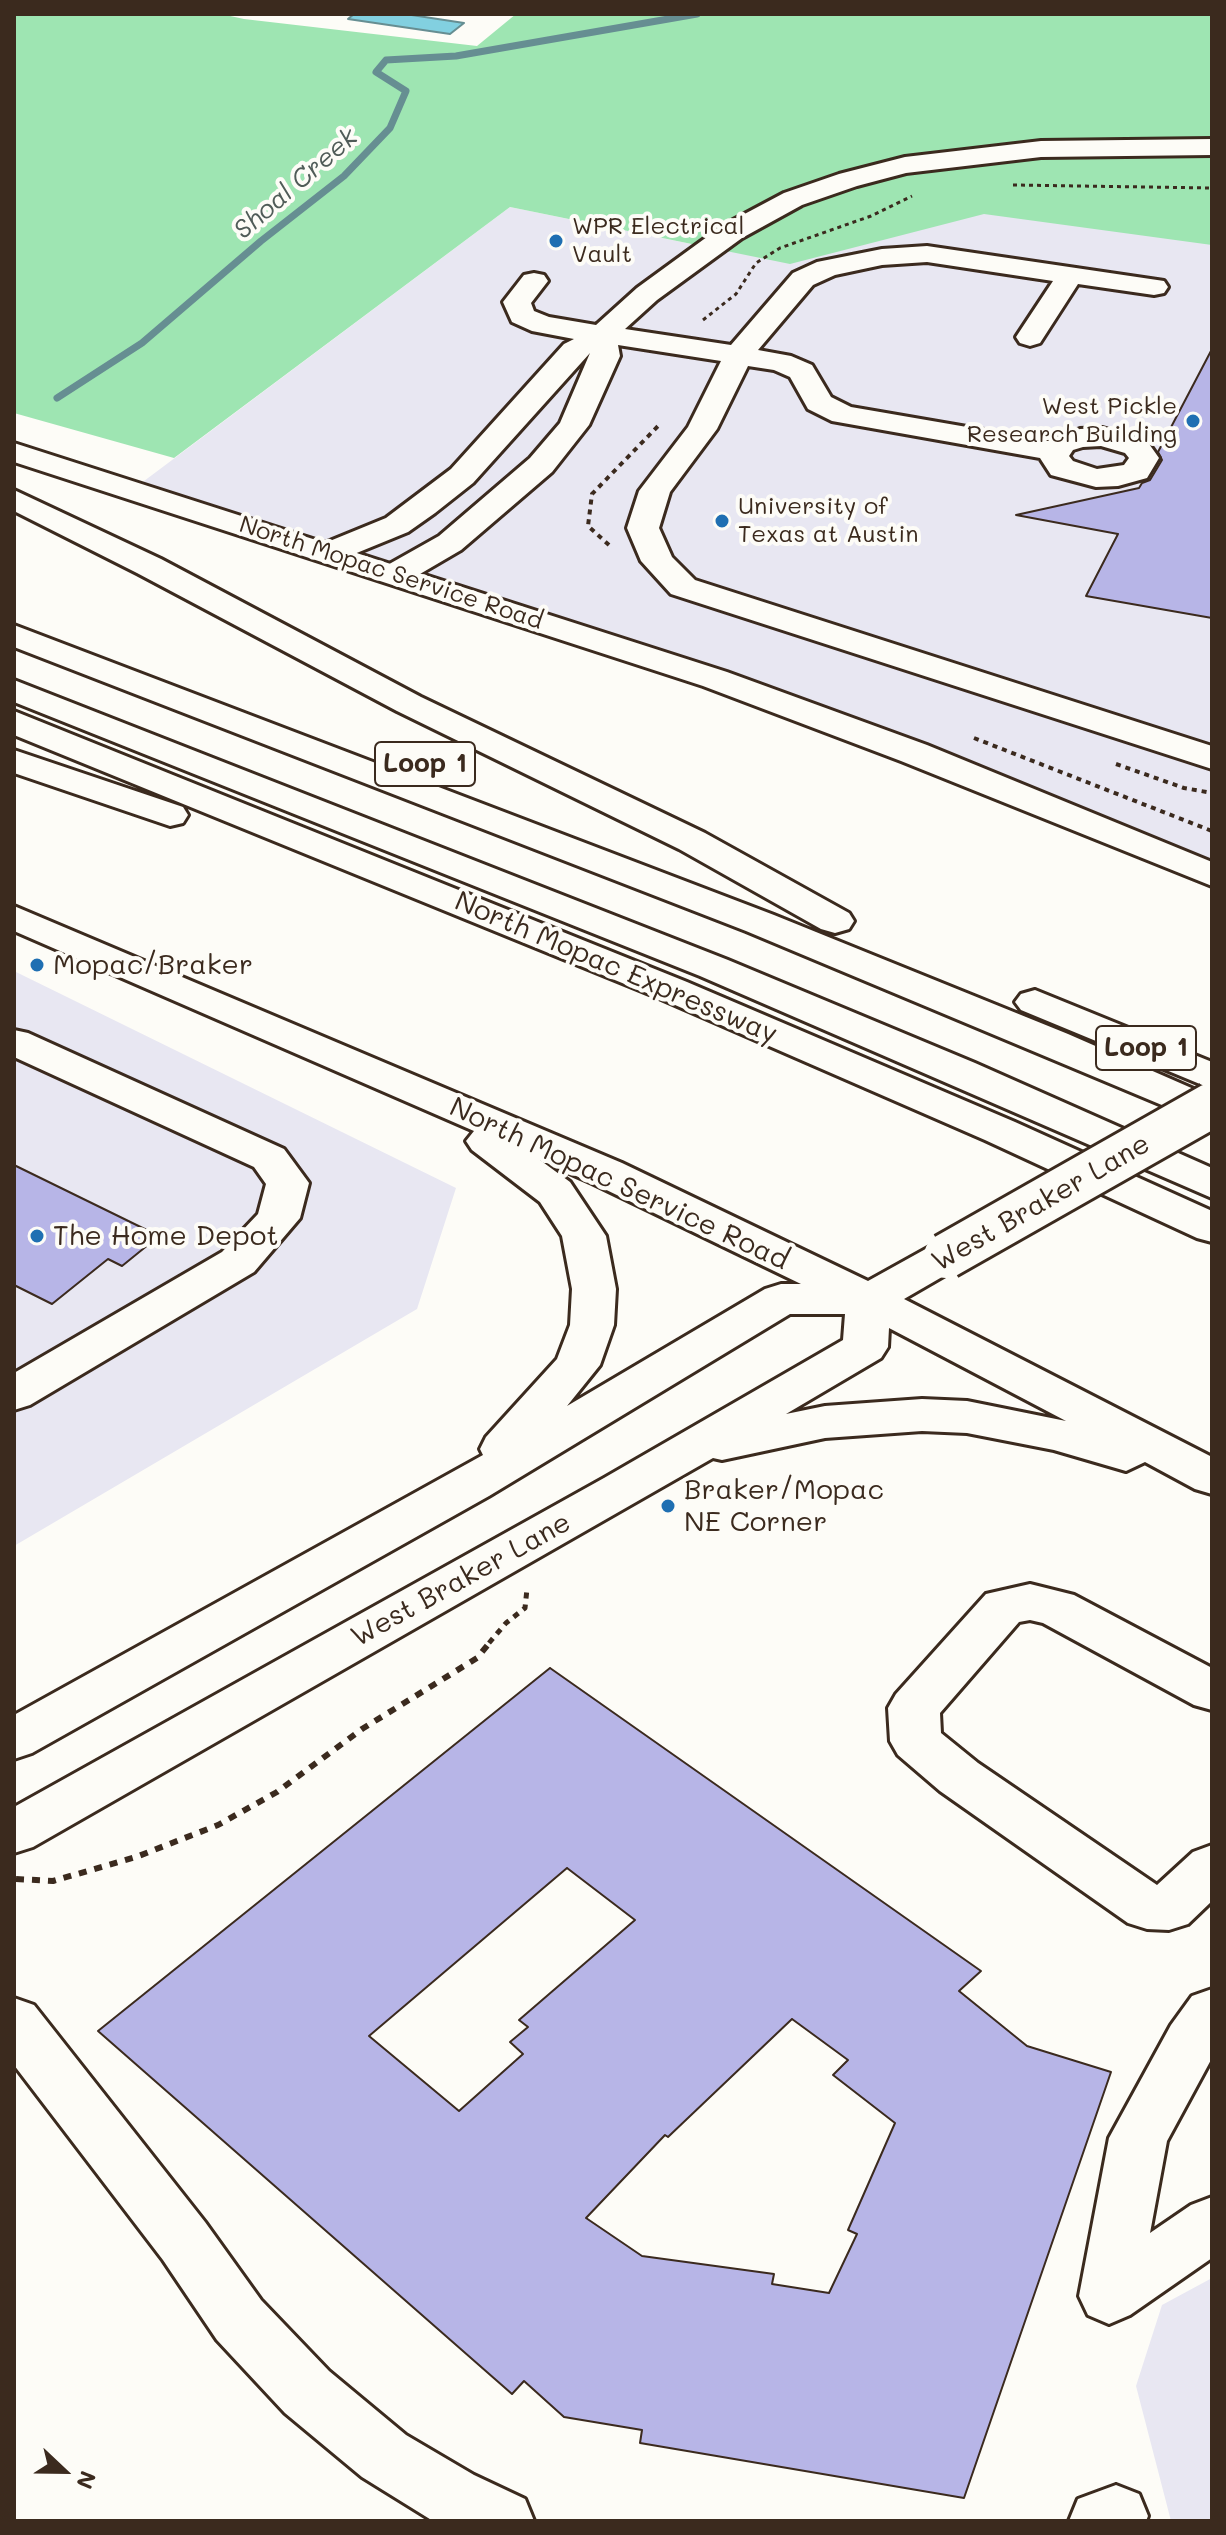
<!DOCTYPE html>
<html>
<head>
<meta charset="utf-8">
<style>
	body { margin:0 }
	#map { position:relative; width:1226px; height:2535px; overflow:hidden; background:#fdfcf7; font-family:Mali,sans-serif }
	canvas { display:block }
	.frame { position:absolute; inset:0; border:16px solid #3b2a1e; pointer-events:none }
	.north { position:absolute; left:24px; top:2431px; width:80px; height:80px; -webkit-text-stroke:6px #fdfcf7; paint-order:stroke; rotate:112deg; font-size:22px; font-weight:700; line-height:32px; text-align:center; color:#3b2a1e }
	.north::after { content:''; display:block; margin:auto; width:28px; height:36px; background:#3b2a1e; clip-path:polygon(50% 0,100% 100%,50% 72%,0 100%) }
</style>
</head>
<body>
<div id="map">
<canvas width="1226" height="2535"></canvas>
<div class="frame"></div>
<div class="north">N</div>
</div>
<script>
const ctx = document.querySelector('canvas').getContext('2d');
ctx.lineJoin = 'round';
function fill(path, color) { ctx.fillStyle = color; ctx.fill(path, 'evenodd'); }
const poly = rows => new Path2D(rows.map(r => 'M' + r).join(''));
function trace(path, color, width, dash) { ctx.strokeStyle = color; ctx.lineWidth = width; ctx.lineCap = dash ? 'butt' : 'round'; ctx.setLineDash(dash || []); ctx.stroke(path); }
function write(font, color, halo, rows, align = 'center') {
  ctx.font = font + ' Mali,sans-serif'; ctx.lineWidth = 8; ctx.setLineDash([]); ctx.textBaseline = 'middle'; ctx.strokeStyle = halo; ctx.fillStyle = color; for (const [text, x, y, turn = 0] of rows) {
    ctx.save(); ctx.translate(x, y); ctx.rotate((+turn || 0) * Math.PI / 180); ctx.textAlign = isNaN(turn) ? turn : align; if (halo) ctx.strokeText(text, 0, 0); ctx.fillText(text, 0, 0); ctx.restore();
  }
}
fill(poly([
	[1212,147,1212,875,914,753,132,490,510,207,711,248],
	[14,971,456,1188,417,1309,14,1546],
	[1212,2278,1212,2521,1171,2521,1136,2386,1162,2305]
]), '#e8e7f2');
fill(poly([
	[14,14,221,14,244,19,477,46,516,14,1212,14,1212,245,984,214,790,264,510,207,174,458,14,413]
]), '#9ee5b2');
const water = poly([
	[354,14,405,14,464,23,450,34,348,19,354,14]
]);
fill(water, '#82d0e0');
trace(water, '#668e92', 2);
trace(poly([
	[57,398,142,343,261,241,344,176,390,128,406,91,376,72,386,60,456,56,697,14]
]), '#668e92', 7);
const building = poly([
	[1212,349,1212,618,1086,596,1118,534,1016,515,1139,488,1142,483,1150,480,1162,460,1158,452,1212,349],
	[14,1165,159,1236,122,1266,108,1259,52,1304,14,1285,14,1165],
	[550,1668,981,1971,959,1991,1027,2046,1111,2072,964,2498,640,2443,642,2430,564,2417,524,2381,512,2394,98,2031,550,1668],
	[567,1868,635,1920,519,2020,528,2027,510,2042,523,2054,459,2111,369,2036,567,1868],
	[792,2019,848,2060,833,2075,895,2123,848,2230,857,2234,829,2293,772,2284,774,2274,642,2256,586,2218,665,2135,668,2137,792,2019]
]);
fill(building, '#b7b5e7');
trace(building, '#3b2a1e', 2);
const minor = poly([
	[1212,139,1212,155,1041,157,906,173,857,186,802,205,742,238,657,300,625,329,731,345,793,273,817,262,882,249,927,246,1164,281,1168,287,1164,293,1154,295,1078,284,1040,343,1030,346,1020,343,1016,337,1053,281,927,262,882,265,835,275,813,285,758,350,791,356,812,365,831,397,851,407,1048,441,1080,429,1102,428,1147,441,1159,458,1147,478,1118,486,1096,487,1051,475,1040,458,832,421,808,409,790,377,774,370,748,366,717,429,670,492,659,528,672,557,695,580,1212,746,1212,769,671,594,641,561,627,528,639,491,688,427,721,361,618,345,620,356,589,425,552,472,461,550,408,581,396,584,384,581,380,574,384,567,439,536,530,458,560,423,590,353,473,483,435,513,408,532,342,559,331,562,320,559,315,552,320,545,386,518,451,469,564,344,574,339,532,331,512,322,503,302,524,275,534,273,544,275,548,281,531,303,534,311,549,317,596,325,637,288,722,226,784,193,839,174,905,157,1041,141,1212,139],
	[1101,446,1125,453,1129,458,1124,465,1097,469,1073,461,1069,456,1073,450,1083,447,1101,446],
	[14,1030,28,1033,284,1149,309,1183,300,1218,254,1272,30,1405,14,1410,14,1373,222,1252,258,1214,266,1184,254,1167,14,1057,14,1030],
	[1030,1584,1074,1595,1212,1668,1212,1710,1194,1705,1043,1623,1030,1620,1019,1622,940,1713,941,1733,978,1763,1157,1885,1193,1852,1212,1845,1212,1901,1188,1924,1169,1930,1147,1929,1128,1923,940,1791,898,1755,890,1741,888,1708,896,1694,986,1594,1030,1584],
	[1212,1989,1212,2058,1167,2141,1150,2233,1191,2205,1212,2197,1212,2258,1130,2315,1109,2324,1088,2315,1079,2296,1109,2138,1171,2025,1192,1996,1212,1989],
	[14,1998,34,2005,205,2222,261,2300,329,2371,406,2435,474,2475,525,2499,534,2521,433,2521,362,2477,285,2413,217,2340,163,2260,14,2065,14,1998],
	[1116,2485,1139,2494,1148,2516,1146,2521,1069,2521,1078,2499,1116,2485]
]);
const major = poly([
	[14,443,727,672,927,745,1212,862,1212,886,901,761,703,686,14,462,14,443],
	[14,906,622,1163,868,1281,931,1246,946,1242,961,1246,968,1256,961,1266,904,1299,1212,1457,1212,1494,1195,1489,1145,1462,1126,1471,1054,1450,967,1433,922,1431,825,1438,722,1460,713,1458,33,1847,14,1853,14,1807,604,1478,843,1340,845,1314,790,1314,489,1496,32,1753,14,1759,14,1715,483,1455,480,1449,486,1437,557,1359,570,1325,572,1289,562,1236,540,1202,472,1150,466,1141,474,1131,14,931,14,906],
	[540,1160,592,1183,801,1284,781,1284,765,1289,567,1406,600,1365,614,1325,616,1289,606,1236,570,1182,540,1160],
	[889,1328,1066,1421,967,1401,922,1399,825,1406,786,1414,881,1358,888,1347,889,1328]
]);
const highway = poly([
	[14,490,161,559,421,697,705,833,849,913,854,921,849,929,835,933,821,929,679,849,397,711,137,573,14,511,14,490],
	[14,625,774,915,1068,1034,1212,1097,1212,1126,746,931,14,647,14,625],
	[14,680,728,960,975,1063,1212,1168,1212,1198,700,976,14,702,14,680],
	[14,711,687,982,1015,1122,1212,1211,1212,1242,1197,1238,985,1140,659,998,14,735,14,711],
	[14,750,183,807,188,815,183,823,170,826,14,773,14,750],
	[1035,990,1212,1062,1212,1089,1021,1010,1015,1002,1021,994,1035,990]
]);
trace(minor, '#3b2a1e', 6);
trace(major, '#3b2a1e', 6);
trace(highway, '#3b2a1e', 6);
trace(poly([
	[1013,185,1212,188],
	[703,320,736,294,756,263,780,248,871,216,912,196]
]), '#3b2a1e', 3, [4, 4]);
trace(poly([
	[609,545,588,526,592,494,660,424],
	[974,738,1212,831],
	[1116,764,1184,788,1212,793]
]), '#3b2a1e', 4, [5, 5]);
trace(poly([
	[489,1643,506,1623,525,1608,527,1589]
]), '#3b2a1e', 5, [6, 6]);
trace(poly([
	[16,1879,53,1881,136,1857,218,1825,277,1792,362,1729,477,1658,491,1641]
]), '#3b2a1e', 6, [8, 8]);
fill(minor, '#fdfcf7');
fill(major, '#fdfcf7');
fill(highway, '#fdfcf7');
const majorBridge = poly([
	[946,1256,1212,1105]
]);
trace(majorBridge, '#3b2a1e', 50, []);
trace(majorBridge, '#fdfcf7', 44);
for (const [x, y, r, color] of [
	[556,241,8,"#1f6fb2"],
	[1193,421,8,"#1f6fb2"],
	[722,521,8,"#1f6fb2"],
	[37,965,8,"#1f6fb2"],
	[37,1236,8,"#1f6fb2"],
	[668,1506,8,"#1f6fb2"]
]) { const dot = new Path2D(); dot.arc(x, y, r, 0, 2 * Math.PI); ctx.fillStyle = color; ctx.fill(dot); trace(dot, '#fdfcf7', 3); }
write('24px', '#3b2a1e', '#fdfcf7', [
	["WPR Electrical",572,227],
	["Vault",572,255],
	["West Pickle",1177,407,"right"],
	["Research Building",1177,435,"right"],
	["University of",738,507],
	["Texas at Austin",738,535]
], 'left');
write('24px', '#3b2a1e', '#fdfcf7', [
	["North Mopac Service Road",391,573,18]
]);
write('italic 26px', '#505c58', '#fdfcf7', [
	["Shoal Creek",296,184,-41]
]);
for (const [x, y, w] of [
	[425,764,100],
	[1146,1048,100]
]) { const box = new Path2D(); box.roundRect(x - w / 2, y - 22, w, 44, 6); ctx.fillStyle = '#fdfcf7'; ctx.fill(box); trace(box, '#3b2a1e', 2); }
write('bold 26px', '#3b2a1e', null, [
	["Loop 1",425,764],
	["Loop 1",1146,1048]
]);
write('28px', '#3b2a1e', '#fdfcf7', [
	["Mopac/Braker",53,965],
	["The Home Depot",53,1236],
	["Braker/Mopac",684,1490],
	["NE Corner",684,1522]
], 'left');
write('28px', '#3b2a1e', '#fdfcf7', [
	["North Mopac Expressway",616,968,23],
	["North Mopac Service Road",619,1184,25],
	["West Braker Lane",1041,1203,-30],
	["West Braker Lane",461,1580,-29]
]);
</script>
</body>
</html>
